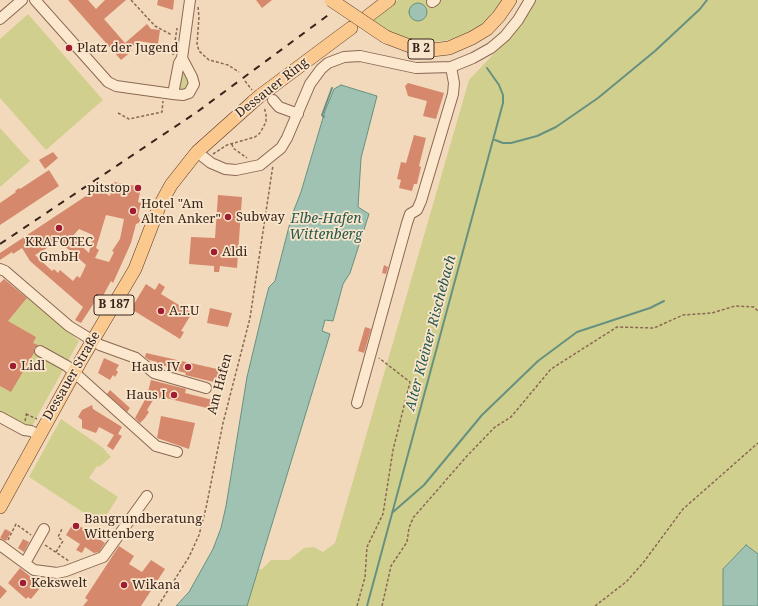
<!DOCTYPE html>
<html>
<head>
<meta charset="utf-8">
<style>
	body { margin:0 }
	canvas { display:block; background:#f2d9bb }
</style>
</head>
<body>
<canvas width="758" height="606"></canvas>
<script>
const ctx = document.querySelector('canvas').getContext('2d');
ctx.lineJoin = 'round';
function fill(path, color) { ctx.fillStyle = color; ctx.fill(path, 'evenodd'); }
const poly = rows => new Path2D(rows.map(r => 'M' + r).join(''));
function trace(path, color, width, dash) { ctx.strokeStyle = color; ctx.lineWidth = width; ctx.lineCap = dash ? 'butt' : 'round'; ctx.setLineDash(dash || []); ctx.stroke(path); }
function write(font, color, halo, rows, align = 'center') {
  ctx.font = font + ' "Noto Serif",serif'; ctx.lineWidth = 3.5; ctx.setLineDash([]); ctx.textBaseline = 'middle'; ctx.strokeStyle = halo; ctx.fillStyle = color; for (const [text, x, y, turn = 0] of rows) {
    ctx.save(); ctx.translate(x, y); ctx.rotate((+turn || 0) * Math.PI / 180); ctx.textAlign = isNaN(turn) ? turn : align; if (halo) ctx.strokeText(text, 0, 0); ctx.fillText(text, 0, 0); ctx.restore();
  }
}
fill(poly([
	[398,0,503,0,496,11,484,25,462,36,444,41,423,42,401,37,369,23],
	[533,0,758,0,758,554,746,545,723,569,723,606,247,606,258,569,262,569,271,560,289,560,304,548,314,547,323,552,335,543,469,80,504,43],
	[28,14,103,100,46,150,0,98,0,39],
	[181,73,185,74,189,82,188,88,179,91,177,88],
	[0,128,30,161,0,187],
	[24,292,79,341,32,426,30,425,28,428,0,413,0,330,28,297],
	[61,419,102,447,111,457,99,467,97,466,89,478,118,497,101,524,29,477]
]), '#d1cf8e');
const water = poly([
	'409 12a9 9 0 1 1 18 0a9 9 0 1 1-18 0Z',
	[341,85,377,96,361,158,358,207,369,214,350,273,343,284,333,321,325,320,322,331,330,334,247,606,176,606,189,592,213,549,221,528,226,506,247,377,265,302,269,287,275,281,292,215,301,192,325,111,334,89,341,85],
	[746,545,758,554,758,606,723,606,723,569,746,545]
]);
fill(water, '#a0c2b3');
trace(water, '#669180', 1);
trace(poly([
	[324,117,322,115,332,88],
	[495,140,503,143,511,143,537,136,556,127,598,98,655,51,700,9,707,0],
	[393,512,424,485,482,415,538,361,577,332,650,308,664,301],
	[367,606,503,103,503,95,499,85,487,68]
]), '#669180', 2);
fill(poly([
	[68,0,88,0,96,9,105,0,126,0,104,19,125,43,147,24,151,29,160,30,158,44,138,41,130,49,132,51,121,60],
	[158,0,174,0,173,10,157,5],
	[256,0,272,0,262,8],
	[408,83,444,93,436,119,423,116,427,101,408,96,405,86],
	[414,135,426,138,419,166,421,167,417,184,414,184,412,191,399,188,401,180,397,179,401,162,406,163],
	[53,152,58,158,45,169,39,160],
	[49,170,59,186,0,225,0,203,16,192,15,191,19,188,20,189],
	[113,182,141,187,138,202,141,203,138,216,141,222,136,224,131,243,113,283,111,281,98,305,94,303,81,323,75,320,83,307,30,261,22,248,13,254,12,252,0,260,0,253,98,188,110,196],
	[106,215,124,219,120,239,112,251,114,252,109,262,95,258,99,250,96,248],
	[79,229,93,235,89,253,72,237],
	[59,241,86,265,80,278,77,276,73,281,60,270,58,273,54,269,52,271,35,255],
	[218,195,242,197,237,268,220,266,219,272,214,272,214,266,189,264,191,237,215,238],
	[384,265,388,267,386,274,382,273],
	[4,279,27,298,8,321,36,337,33,343,38,345,34,348,34,353,11,392,0,386,0,283],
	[159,283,165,287,161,294,192,313,181,331,184,332,180,339,131,309,146,284,155,290],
	[210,308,232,313,228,327,207,323],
	[365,327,371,329,364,353,358,351],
	[146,353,226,371,222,384,185,375,186,373,178,371,179,369,156,364,157,362,149,360,145,357],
	[104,358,119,365,116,370,118,372,115,377,113,375,110,380,98,373],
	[151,380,186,389,185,393,217,401,215,410,162,397,162,399,155,397,147,410,149,412,145,418,140,423,135,418,147,396],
	[110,390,130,408,127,412,107,394],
	[136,390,143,394,137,401,133,395],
	[92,405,93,409,122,427,118,434,122,436,113,450,107,446,114,435,99,427,96,433,82,428,82,420,78,417,82,410],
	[161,416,195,423,189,449,157,438],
	[74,522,105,543,99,552,94,553,85,547,82,553,76,550,80,544,66,535],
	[5,529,11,532,6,541,0,538],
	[23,539,29,542,24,552,18,548],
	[119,546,134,556,129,564,142,572,151,560,165,569,141,606,83,606,88,600,85,598],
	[20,568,39,584,37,586,40,588,31,599,28,597,26,599,8,583],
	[0,585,7,591,0,599]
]), '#d5886c');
const minor = poly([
	[35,0,108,82,116,86,173,94],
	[432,2,435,0],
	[0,19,22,0],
	[182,58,192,77,194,84,189,93,183,95,173,94,179,63,182,58],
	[182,58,190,0],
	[273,100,279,107,298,114],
	[197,152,211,163,225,169,236,170,260,165,281,148,287,138,310,84,321,69,328,63,344,57,360,56,416,68,451,67,473,58,491,48,505,36,518,20,530,0],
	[0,269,5,271,69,326,100,345,136,358,154,373,206,388],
	[40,351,67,366,156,446,177,452],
	[357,403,407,223,410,214,417,210,421,201,453,94,454,83,451,67],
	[0,417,24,430,31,431,39,435],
	[0,545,34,570,57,573,66,571,103,557,147,496],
	[25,563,44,529]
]);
const major = poly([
	[368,16,389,0],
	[386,37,415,48,432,50,449,48,472,38,487,29,499,16,510,0],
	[261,95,351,28],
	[0,507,80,362,135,269,159,207,171,185,197,152,254,101]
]);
trace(minor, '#8b6853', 12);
trace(major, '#583728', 14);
trace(poly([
	[131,0,155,26,172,35],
	[198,7,199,17,197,44,199,51,209,60,228,65,239,72],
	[173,55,177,28],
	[245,81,252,90],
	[118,113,129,119,162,112,163,101],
	[232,144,233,148,247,158],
	[213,154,227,145,255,137,260,133,266,122,266,114,264,107],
	[26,414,37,419],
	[25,421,27,411],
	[8,540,16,524,31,535],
	[45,545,69,561],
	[56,552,63,541,58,537,62,529],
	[158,606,189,557,199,535,206,508,223,423,250,318,273,165],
	[357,606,365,577,367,547,383,514,393,450,410,382,379,358],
	[382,606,391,566,407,542,409,528,413,518,467,456,495,427,511,417,551,369,617,327,654,328,683,315,712,313,735,306,754,307,758,311],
	[595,606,626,582,643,563,683,509,758,443]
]), '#8b6853', 1.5, [3, 2]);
trace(minor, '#fce8cf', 10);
trace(major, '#fbc88d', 13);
trace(poly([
	[0,244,197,112,331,13]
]), '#38241a', 2, [7, 7]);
const majorBridge = poly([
	[331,0,386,37],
	[254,101,261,95]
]);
trace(majorBridge, '#583728', 14, []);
trace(majorBridge, '#fbc88d', 13);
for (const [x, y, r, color] of [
	[69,48,4,"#a01d31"],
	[138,188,4,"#a01d31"],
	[133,211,4,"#a01d31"],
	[228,217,4,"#a01d31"],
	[59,228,4,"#a01d31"],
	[214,252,4,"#a01d31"],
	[161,311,4,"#a01d31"],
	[13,366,4,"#a01d31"],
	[188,367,4,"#a01d31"],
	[174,395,4,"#a01d31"],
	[76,526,4,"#a01d31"],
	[23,583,4,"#a01d31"],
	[124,585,4,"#a01d31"]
]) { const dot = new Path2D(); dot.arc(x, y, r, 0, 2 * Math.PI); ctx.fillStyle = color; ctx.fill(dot); trace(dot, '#f9e5cb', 1.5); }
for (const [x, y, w] of [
	[421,49,26],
	[114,305,40]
]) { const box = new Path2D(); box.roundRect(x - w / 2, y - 10, w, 20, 3); ctx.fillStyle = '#f9e5cb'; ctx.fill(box); trace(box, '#38241a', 1); }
write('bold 12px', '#38241a', null, [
	["B 2",421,49],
	["B 187",114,305]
]);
write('13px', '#38241a', '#f9e5cb', [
	["Platz der Jugend",77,48],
	["pitstop",130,188,"right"],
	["Hotel \"Am",141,204],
	["Alten Anker\"",141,219],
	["Subway",236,217],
	["KRAFOTEC",59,242,"center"],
	["GmbH",59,257,"center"],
	["Aldi",222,252],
	["A.T.U",169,311],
	["Lidl",21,366],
	["Haus IV",180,367,"right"],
	["Haus I",166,395,"right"],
	["Baugrundberatung",84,519],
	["Wittenberg",84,534],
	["Kekswelt",31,583],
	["Wikana",132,585]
], 'left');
write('13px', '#38241a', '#f9e5cb', [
	["Dessauer Ring",272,88,-38],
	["Dessauer Straße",72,376,-60],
	["Am Hafen",220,384,-75]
]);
write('italic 14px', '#275a4f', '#f9e5cb', [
	["Elbe-Hafen",326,219],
	["Wittenberg",326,235],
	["Alter Kleiner Rischebach",431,333,-75]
]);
</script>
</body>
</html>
